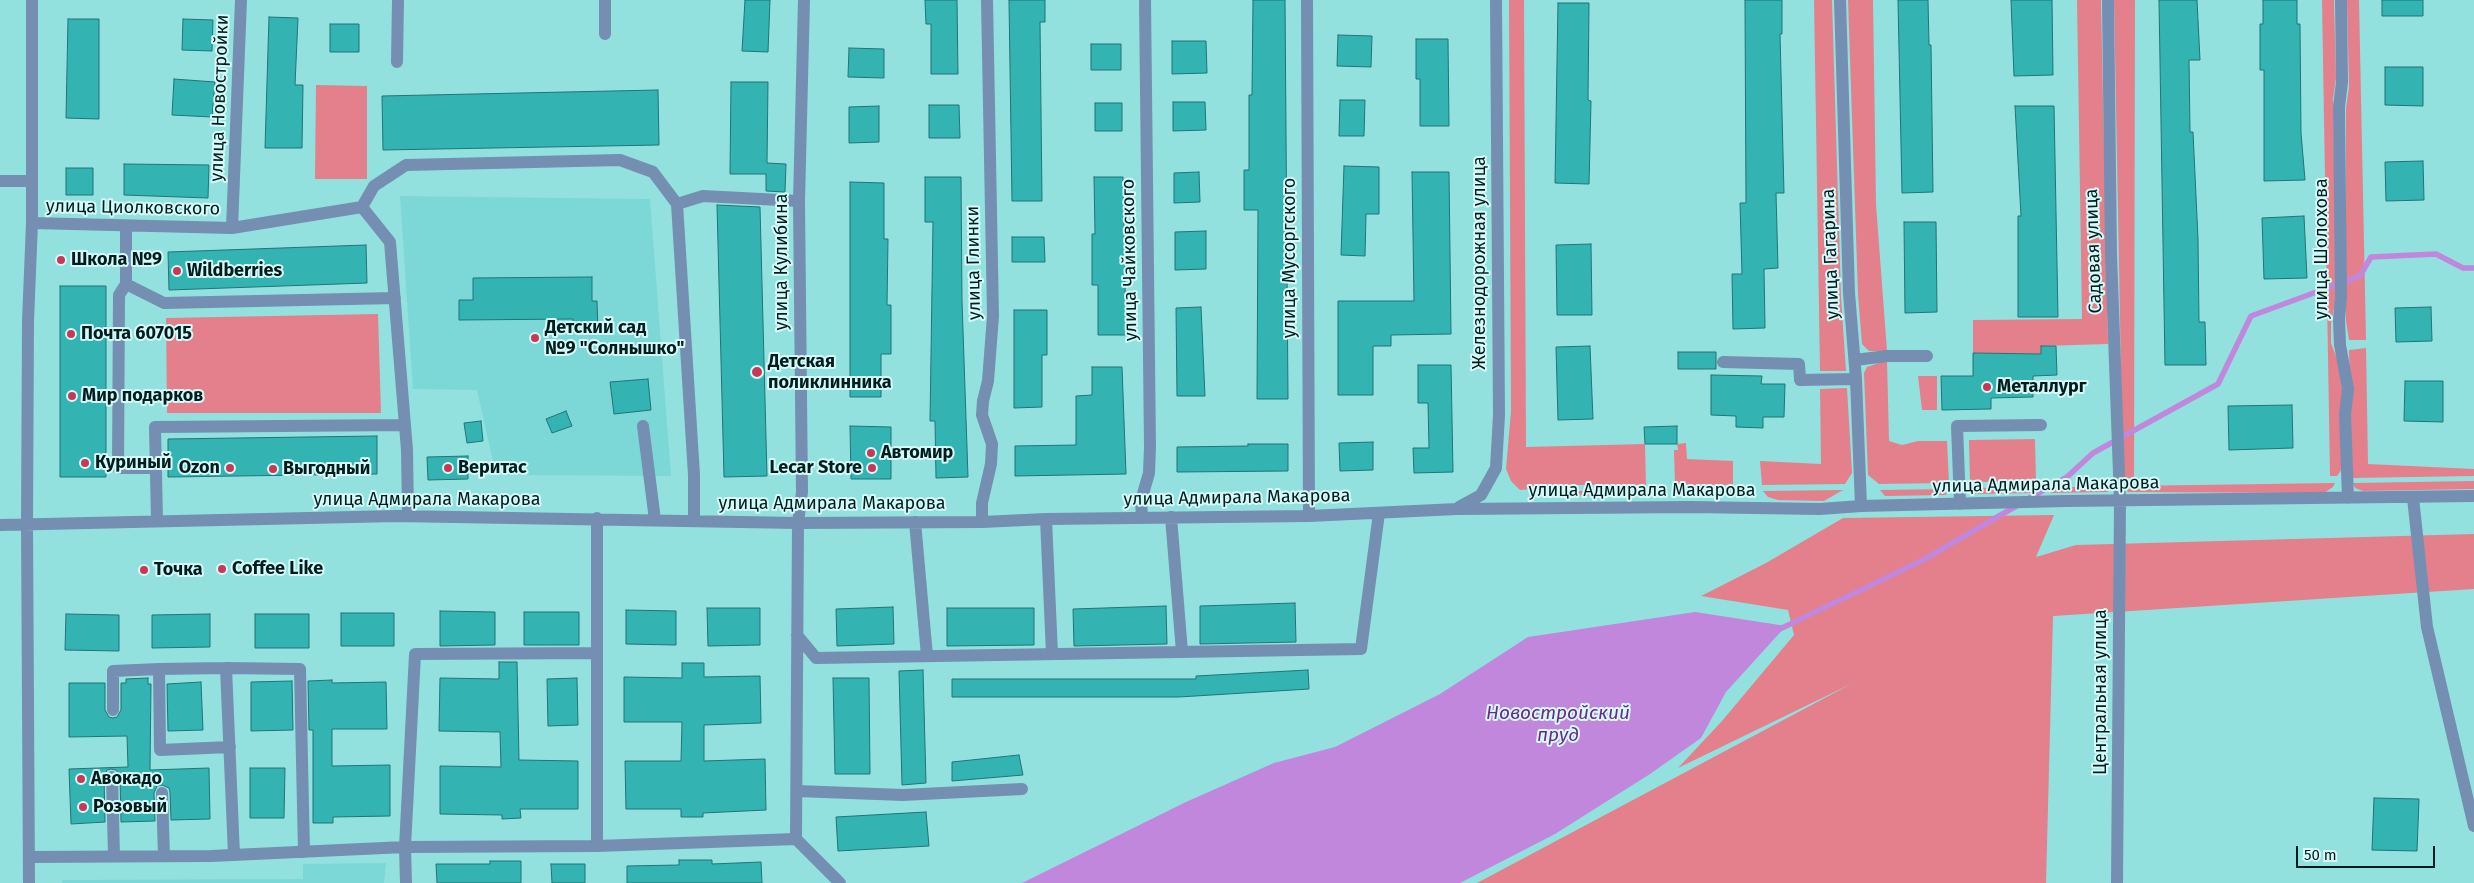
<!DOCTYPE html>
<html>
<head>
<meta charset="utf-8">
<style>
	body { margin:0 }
	#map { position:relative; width:2474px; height:883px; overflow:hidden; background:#92e1df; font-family:"Fira Sans",sans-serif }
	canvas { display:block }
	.scale { position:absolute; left:2296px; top:846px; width:139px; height:22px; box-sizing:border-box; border:2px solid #001d1d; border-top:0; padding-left:6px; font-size:15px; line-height:18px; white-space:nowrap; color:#001d1d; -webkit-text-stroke:4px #d5faf9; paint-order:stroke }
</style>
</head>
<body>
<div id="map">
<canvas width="2474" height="883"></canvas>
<div class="scale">50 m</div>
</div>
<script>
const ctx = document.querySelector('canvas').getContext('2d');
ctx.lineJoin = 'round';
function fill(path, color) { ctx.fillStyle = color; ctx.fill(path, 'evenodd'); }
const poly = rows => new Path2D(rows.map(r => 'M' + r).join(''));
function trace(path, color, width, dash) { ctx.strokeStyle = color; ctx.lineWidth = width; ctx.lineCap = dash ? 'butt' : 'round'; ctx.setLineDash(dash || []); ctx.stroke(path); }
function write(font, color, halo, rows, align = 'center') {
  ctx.font = font + ' "Fira Sans",sans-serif'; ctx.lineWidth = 4; ctx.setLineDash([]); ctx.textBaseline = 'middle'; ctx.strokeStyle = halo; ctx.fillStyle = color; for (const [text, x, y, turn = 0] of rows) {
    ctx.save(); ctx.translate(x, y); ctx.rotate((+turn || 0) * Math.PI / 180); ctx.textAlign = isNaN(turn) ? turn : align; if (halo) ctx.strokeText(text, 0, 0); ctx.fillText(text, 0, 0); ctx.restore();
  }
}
fill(poly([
	[400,196,650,199,671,476,496,475,477,390,413,389],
	[386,863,384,883,62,883,62,880,303,879,303,864]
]), '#7cd8d6');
fill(poly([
	[1509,0,1524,0,1526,447,1645,444,1646,485,1577,485,1520,490,1511,481,1506,469,1511,411],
	[1814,0,1832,0,1841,297,1846,371,1820,371],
	[1848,0,1873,0,1876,204,1887,351,1869,351,1862,344,1858,295],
	[2077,0,2101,0,2108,344,2041,346,2041,354,1973,353,1973,320,2082,319],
	[2114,0,2135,0,2134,478,2123,478],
	[2322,0,2334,0,2336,78,2333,99,2336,298,2331,323,2331,343,2338,362,2342,389,2342,469,2337,476,2330,476],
	[2347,0,2359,0,2366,340,2349,340,2346,321,2346,108,2349,87],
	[316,85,367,86,367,179,315,179],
	[378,314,381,413,167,413,166,318],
	[2366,348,2368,464,2474,469,2474,476,2352,478,2349,350],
	[1887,360,1889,441,1902,445,1918,441,1947,441,1949,483,1879,484,1868,475,1864,373,1867,367],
	[1918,376,1937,376,1937,410,1922,410],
	[1847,388,1852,473,1845,484,1762,485,1760,461,1821,464,1820,389],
	[2035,439,2036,481,1970,482,1969,440],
	[1686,443,1687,459,1733,461,1733,485,1675,485,1674,450,1678,450,1677,444],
	[2474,481,2474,489,2363,491,2355,488,2353,483],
	[2335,483,2333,487,2324,493,2128,492,2125,486],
	[2036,487,2033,493,1975,494,1970,488],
	[2048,487,2109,487,2108,492,2051,493],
	[1948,489,1946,495,1885,496,1880,490],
	[1675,490,1733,491,1730,495,1678,495],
	[1843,490,1824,501,1778,500,1768,497,1763,491],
	[1578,491,1646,491,1642,495,1530,496],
	[2054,515,2036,557,2076,545,2474,534,2474,589,2053,616,2046,883,1477,883,1851,684,1678,768,1722,721,1794,635,1788,610,1701,596,1766,563,1843,518]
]), '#e3808b');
fill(poly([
	[1695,612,1786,626,1726,692,1701,738,1650,774,1555,834,1460,883,1022,883,1186,802,1274,763,1335,747,1440,694,1528,637]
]), '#c087dc');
trace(poly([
	[2028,499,2067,477,2093,453,2218,384,2251,316,2360,276,2371,257,2436,254,2463,268,2474,268],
	[1780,629,1923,560,2018,505]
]), '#c087dc', 5.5);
const building = poly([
	[745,0,770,0,768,52,742,51,745,0],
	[925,0,957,0,958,74,931,74,931,24,926,24,925,0],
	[1009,0,1045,0,1045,22,1040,22,1042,201,1012,201,1009,0],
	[1253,0,1285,0,1288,399,1257,399,1258,210,1244,210,1244,170,1249,170,1249,95,1252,95,1253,0],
	[1745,0,1782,0,1782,34,1780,34,1784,193,1776,193,1778,268,1764,269,1765,328,1733,329,1732,274,1742,274,1740,203,1746,203,1745,0],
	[1898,0,1928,0,1929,45,1931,45,1933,192,1902,193,1898,0],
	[2011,0,2052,0,2053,75,2014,76,2011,0],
	[2159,0,2197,0,2200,60,2189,60,2190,132,2193,132,2198,239,2199,322,2205,322,2206,365,2165,365,2159,0],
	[2263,0,2297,0,2297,24,2300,24,2301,133,2305,180,2264,181,2264,70,2260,70,2260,24,2263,24,2263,0],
	[2382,0,2423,0,2423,16,2382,16,2382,0],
	[1558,3,1589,3,1588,100,1591,101,1589,184,1555,183,1558,3],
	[269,17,298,18,295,85,303,85,302,148,265,148,269,17],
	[68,19,99,19,99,119,66,118,68,19],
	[183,19,213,20,212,51,182,50,183,19],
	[330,24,359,24,359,52,330,52,330,24],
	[1338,35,1372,36,1371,67,1337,66,1338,35],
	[1416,39,1448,39,1449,126,1420,126,1420,79,1416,79,1416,39],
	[1172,41,1206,41,1207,73,1172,74,1172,41],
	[1091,44,1121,44,1121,70,1091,70,1091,44],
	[849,48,884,49,884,78,848,77,849,48],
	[2385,67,2423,67,2423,106,2385,105,2385,67],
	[174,79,215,82,212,117,172,115,174,79],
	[731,82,768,82,767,163,786,164,785,192,766,191,766,174,730,174,731,82],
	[658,90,659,145,383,150,382,96,658,90],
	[1340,100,1365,100,1364,136,1339,136,1340,100],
	[1173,102,1205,102,1206,130,1173,131,1173,102],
	[1095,103,1122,103,1122,131,1095,131,1095,103],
	[929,105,959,105,960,138,929,138,929,105],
	[879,106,879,142,849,143,849,107,879,106],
	[2015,106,2054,106,2058,317,2018,317,2018,216,2021,216,2015,106],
	[2423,161,2424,200,2386,201,2385,162,2423,161],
	[124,164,209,165,208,198,124,195,124,164],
	[1344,166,1379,167,1379,214,1366,214,1365,256,1341,255,1344,166],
	[66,168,93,168,93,195,66,195,66,168],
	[1199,172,1200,202,1174,203,1174,173,1199,172],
	[1412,172,1449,172,1451,334,1391,335,1391,346,1373,346,1373,395,1338,395,1338,301,1414,301,1412,172],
	[925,177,961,177,962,301,968,477,936,478,935,421,930,421,933,222,925,222,925,177],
	[1094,177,1123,177,1126,335,1098,335,1098,285,1092,285,1092,234,1095,234,1094,177],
	[850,182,884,183,884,239,888,239,887,305,891,305,891,354,881,354,881,397,850,397,850,182],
	[717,205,760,207,767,476,724,477,717,205],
	[2304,216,2307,278,2264,279,2262,218,2304,216],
	[1904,222,1936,222,1937,312,1905,313,1904,222],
	[1206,231,1206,269,1175,270,1175,232,1206,231],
	[1012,237,1044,237,1045,262,1012,262,1012,237],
	[1591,244,1592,315,1557,315,1556,245,1591,244],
	[366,245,367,283,169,290,168,252,366,245],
	[592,277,592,301,597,301,598,332,573,332,573,319,459,320,459,300,473,300,473,278,592,277],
	[60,286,106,286,106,477,60,477,60,286],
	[1201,307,1205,396,1177,396,1176,308,1201,307],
	[2431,307,2432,341,2396,342,2395,308,2431,307],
	[1014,310,1047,310,1047,355,1042,355,1042,407,1014,408,1014,310],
	[1590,346,1593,419,1558,420,1556,347,1590,346],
	[2041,346,2056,346,2057,375,2033,376,2033,397,1991,398,1991,409,1942,410,1941,376,1973,376,1973,353,2041,354,2041,346],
	[1678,352,1716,352,1716,369,1678,369,1678,352],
	[1418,365,1451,365,1453,472,1414,473,1413,448,1429,448,1428,403,1418,403,1418,365],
	[1092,367,1122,367,1126,474,1015,476,1015,446,1076,445,1076,396,1092,395,1092,367],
	[1711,375,1762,376,1761,384,1785,384,1784,417,1763,417,1763,428,1736,427,1736,416,1711,415,1711,375],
	[648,379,651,410,614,414,610,382,648,379],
	[2405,381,2443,381,2443,422,2404,421,2405,381],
	[2292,405,2293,448,2229,450,2228,406,2292,405],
	[566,411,572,426,552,433,546,419,566,411],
	[481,421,483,441,467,443,464,423,481,421],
	[850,426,891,427,891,479,851,479,850,426],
	[1677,426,1677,444,1645,444,1644,427,1677,426],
	[377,436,377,474,168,477,168,439,377,436],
	[1373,442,1373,470,1340,471,1339,443,1373,442],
	[1248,444,1288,444,1288,471,1177,472,1177,447,1248,446,1248,444],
	[468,456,468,479,428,480,427,457,468,456],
	[1295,603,1296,642,1200,644,1200,606,1295,603],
	[1166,606,1167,644,1074,646,1073,609,1166,606],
	[893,607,894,644,837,646,836,609,893,607],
	[707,608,760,608,760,645,708,646,707,608],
	[947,608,1034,608,1034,645,947,646,947,608],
	[626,610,676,611,676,645,626,644,626,610],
	[440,611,495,612,495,645,440,646,440,611],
	[524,612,579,612,579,645,524,645,524,612],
	[341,613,394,613,394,646,341,646,341,613],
	[66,614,119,615,119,651,65,650,66,614],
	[210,614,210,647,152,648,152,615,210,614],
	[255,614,309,614,309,648,255,648,255,614],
	[499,662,517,662,519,760,578,761,578,809,520,809,521,818,502,819,502,815,440,814,440,766,501,767,500,732,439,731,440,678,499,679,499,662],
	[682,663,704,663,704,677,760,676,761,723,704,725,704,761,765,759,766,810,703,813,703,817,681,817,681,809,626,809,625,761,681,761,682,722,624,722,624,677,682,678,682,663],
	[923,670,926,783,902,785,899,671,923,670],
	[1308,670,1309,689,1179,697,952,697,952,679,1196,679,1196,676,1308,670],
	[148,678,148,684,151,684,150,770,209,768,210,819,171,820,170,792,169,788,162,785,157,786,154,793,155,821,121,822,120,776,116,770,111,769,107,770,104,777,105,822,71,824,69,769,128,767,127,736,69,737,69,683,105,683,105,710,109,717,113,718,117,717,121,710,121,683,126,683,126,679,148,678],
	[577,678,578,725,548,726,547,679,577,678],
	[833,678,869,678,870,774,835,774,833,678],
	[332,680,332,683,386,682,387,729,332,729,332,766,390,765,390,816,333,817,333,823,313,823,313,730,309,730,308,681,332,680],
	[292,681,293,730,251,731,251,682,292,681],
	[201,682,203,730,168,731,167,684,201,682],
	[1019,755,1023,775,952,781,952,762,1019,755],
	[250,768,285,768,284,818,250,818,250,768],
	[2374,798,2419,799,2417,851,2372,850,2374,798],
	[926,812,929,846,838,851,836,817,926,812],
	[679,860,712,860,712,864,761,862,762,883,627,883,627,866,679,865,679,860],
	[490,861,521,861,521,883,437,883,436,864,490,864,490,861],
	[551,864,585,864,585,883,552,883,551,864]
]);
fill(building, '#33b3b2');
trace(building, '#217574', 1);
trace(poly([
	[804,0,799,201,802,492,798,523,796,839,840,883],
	[1307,0,1309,516],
	[1840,0,1849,293,1856,379,1861,506],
	[2108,0,2111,254,2120,501,2117,883],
	[2341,0,2342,82,2339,107,2341,297,2339,320,2340,345,2348,389,2345,414,2348,498],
	[605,34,605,0],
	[397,62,398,0],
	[0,181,31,181],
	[677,204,694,475,694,521],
	[362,207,390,242,407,450,408,516],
	[32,223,232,228,362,207,374,186,406,165,620,160,653,172,677,204,703,196,799,201],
	[126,226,126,284,164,303,395,298],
	[232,228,241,0],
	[126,284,119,295,118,468,156,468],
	[1855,360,1887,356,1927,356],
	[1723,362,1799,364,1800,380,1856,379],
	[643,426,655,520],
	[2413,498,2427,627,2474,826],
	[1960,504,1957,426,2041,425],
	[1459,507,1481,495,1496,468,1499,415,1496,0],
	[1171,517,1182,652],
	[597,518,597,846],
	[1142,518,1141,501,1149,473,1150,447,1145,0],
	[1046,519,1052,654],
	[157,520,155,427,405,425],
	[915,522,927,656],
	[982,522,982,503,991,464,992,444,982,415,983,401,988,381,993,316,987,0],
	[0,525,397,516,798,523,982,522,1046,519,1309,516,1457,509,1690,507,1820,509,1861,506,2066,501,2474,496],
	[797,635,816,658,1361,649,1379,513],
	[226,668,159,669,160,750,230,747],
	[113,710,113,671,159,669],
	[112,777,114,856],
	[797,791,903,795,1022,789],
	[162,793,164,856],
	[234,855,226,668,300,669,304,852],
	[29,857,211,856,405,847,597,846,796,839],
	[29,883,27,524,28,321,32,223,32,0],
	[406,883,405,847,415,654,597,653]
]), '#748fb1', 12);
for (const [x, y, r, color] of [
	[61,260,5,"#c93955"],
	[177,271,5,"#c93955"],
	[71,334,5,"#c93955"],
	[535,338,5,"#c93955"],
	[757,372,6,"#c93955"],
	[1987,387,5,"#c93955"],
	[72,396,5,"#c93955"],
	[871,453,5,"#c93955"],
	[85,463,5,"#c93955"],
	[230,468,5,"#c93955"],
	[448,468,5,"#c93955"],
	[872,468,5,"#c93955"],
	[273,469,5,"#c93955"],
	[222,569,5,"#c93955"],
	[144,570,5,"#c93955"],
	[81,779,5,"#c93955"],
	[83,807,5,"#c93955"]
]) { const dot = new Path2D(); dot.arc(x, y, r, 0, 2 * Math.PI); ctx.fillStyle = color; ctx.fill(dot); trace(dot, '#d5faf9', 2); }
write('18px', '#001d1d', '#d5faf9', [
	["улица Новостройки",220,98,-88],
	["улица Циолковского",133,208,1],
	["улица Шолохова",2322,249,-90],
	["Садовая улица",2094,251,-92],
	["улица Гагарина",1831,254,-92],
	["улица Мусоргского",1290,258,-90],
	["улица Чайковского",1130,260,-91],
	["улица Кулибина",782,262,-90],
	["улица Глинки",974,263,-91],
	["Железнодорожная улица",1480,263,-90],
	["улица Адмирала Макарова",2046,485,-1],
	["улица Адмирала Макарова",1642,491],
	["улица Адмирала Макарова",1237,498,-1],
	["улица Адмирала Макарова",427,500],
	["улица Адмирала Макарова",832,504],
	["Центральная улица",2101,692,-90]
]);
write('bold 18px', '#001d1d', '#d5faf9', [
	["Школа №9",71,260],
	["Wildberries",187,271],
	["Детский сад",545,328],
	["№9 \"Солнышко\"",545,349],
	["Почта 607015",81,334],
	["Детская",768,362],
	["поликлинника",768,383],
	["Металлург",1997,387],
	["Мир подарков",82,396],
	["Автомир",881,453],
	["Куриный",95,463],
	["Ozon",220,468,"right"],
	["Веритас",458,468],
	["Lecar Store",862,468,"right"],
	["Выгодный",283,469],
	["Coffee Like",232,569],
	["Точка",154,570],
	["Авокадо",91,779],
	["Розовый",93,807]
], 'left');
write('italic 19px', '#6e278c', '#d5faf9', [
	["Новостройский",1558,714],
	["пруд",1558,736]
]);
</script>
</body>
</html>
